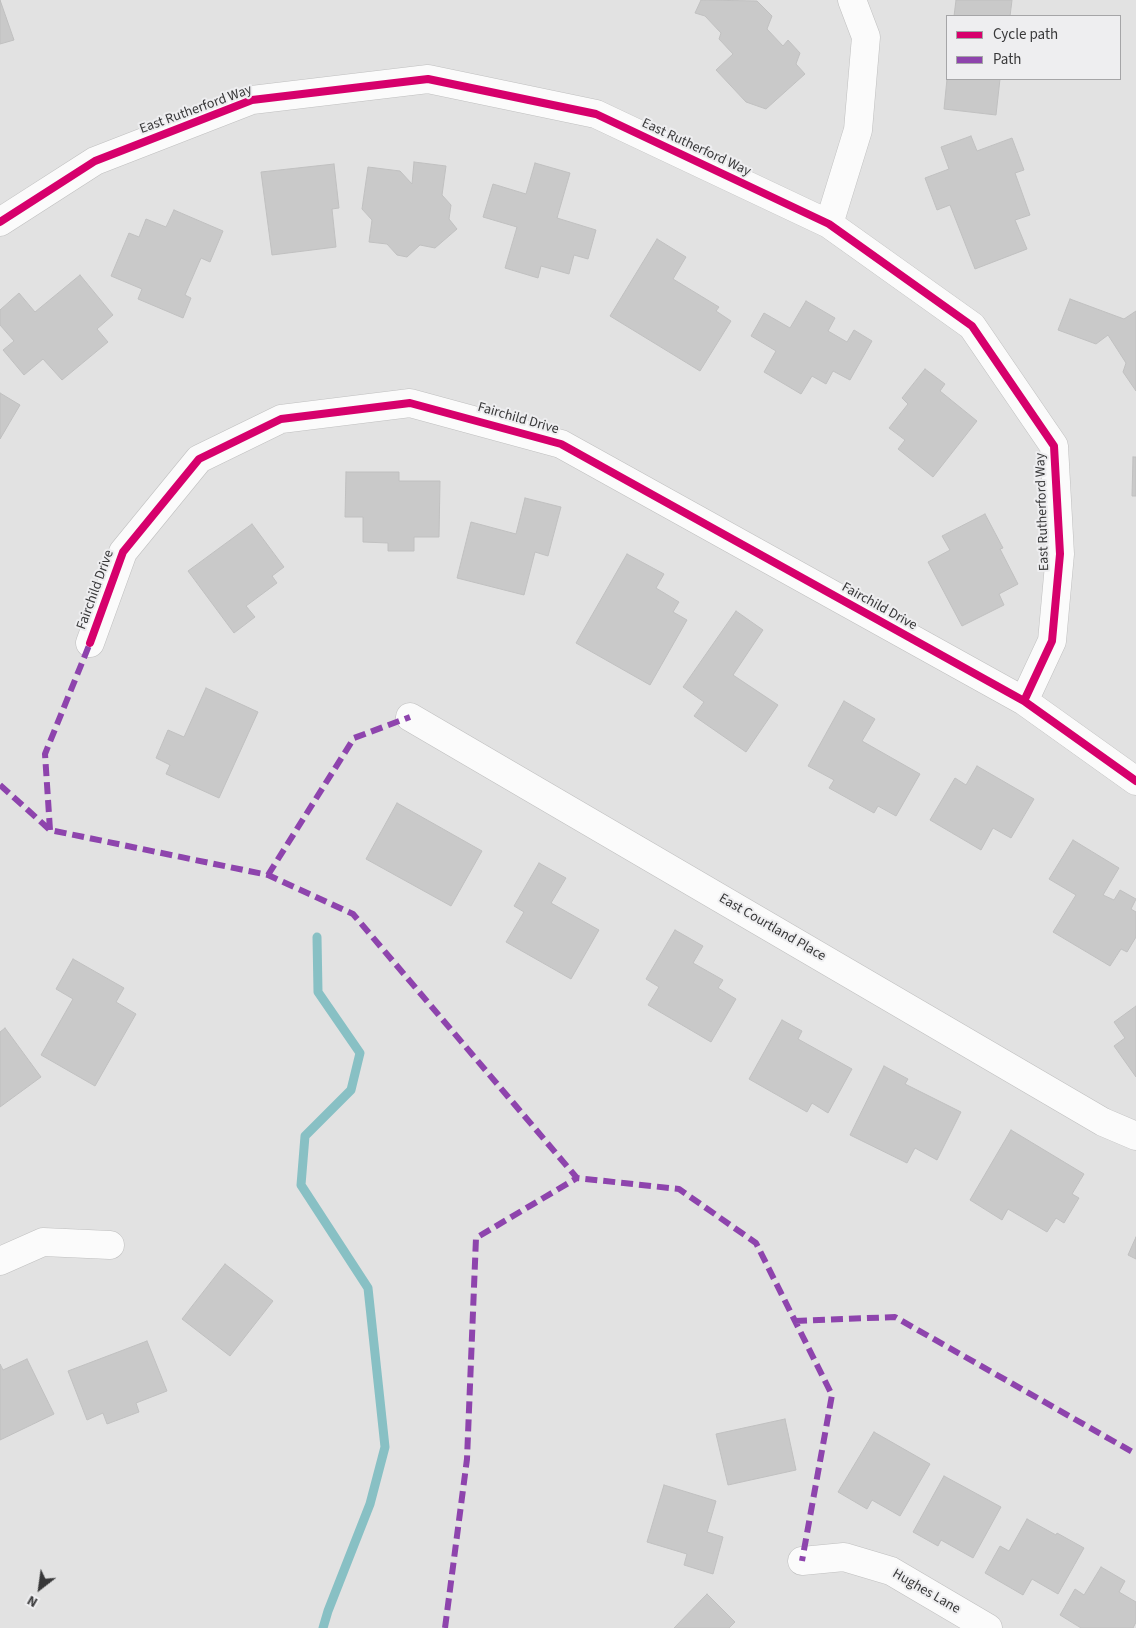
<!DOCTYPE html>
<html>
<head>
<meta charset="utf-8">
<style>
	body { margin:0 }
	#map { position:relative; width:1136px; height:1628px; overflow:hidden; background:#e2e2e2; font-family:"Source Sans 3",sans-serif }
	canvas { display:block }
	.legend { position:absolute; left:946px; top:15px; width:175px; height:65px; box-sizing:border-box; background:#eeeef0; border:1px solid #a5a5a7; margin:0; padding:6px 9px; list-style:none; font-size:15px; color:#383839 }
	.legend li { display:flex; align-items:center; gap:10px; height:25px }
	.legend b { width:25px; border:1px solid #a5a5a7 }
	.north { position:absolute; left:15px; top:1563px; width:50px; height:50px; -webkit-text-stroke:4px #eeeef0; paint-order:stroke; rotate:210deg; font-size:14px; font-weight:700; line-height:20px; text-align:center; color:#383839 }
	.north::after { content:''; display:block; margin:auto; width:18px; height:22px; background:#383839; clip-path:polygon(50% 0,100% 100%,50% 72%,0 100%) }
</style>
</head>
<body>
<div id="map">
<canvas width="1136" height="1628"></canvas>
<ul class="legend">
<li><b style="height:6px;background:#d6006c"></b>Cycle path</li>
<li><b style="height:6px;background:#8e44ad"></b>Path</li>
</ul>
<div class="north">N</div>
</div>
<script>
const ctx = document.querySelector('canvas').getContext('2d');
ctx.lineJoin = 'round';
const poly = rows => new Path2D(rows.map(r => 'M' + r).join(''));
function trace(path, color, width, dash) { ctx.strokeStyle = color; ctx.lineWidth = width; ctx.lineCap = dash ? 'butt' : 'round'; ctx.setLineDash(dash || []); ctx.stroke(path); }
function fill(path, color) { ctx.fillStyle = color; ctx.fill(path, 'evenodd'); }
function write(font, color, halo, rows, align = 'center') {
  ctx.font = font + ' "Source Sans 3",sans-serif'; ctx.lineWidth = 4; ctx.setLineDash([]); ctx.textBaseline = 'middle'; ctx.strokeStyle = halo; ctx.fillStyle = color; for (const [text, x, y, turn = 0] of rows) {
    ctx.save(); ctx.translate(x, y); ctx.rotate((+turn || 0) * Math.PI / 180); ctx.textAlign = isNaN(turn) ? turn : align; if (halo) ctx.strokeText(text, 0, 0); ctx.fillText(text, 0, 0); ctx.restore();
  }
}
trace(poly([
	[317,937,318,992,360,1053,351,1090,305,1136,301,1185,368,1288,385,1447,370,1504,328,1611,323,1628]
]), '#88c0c4', 9);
const building = poly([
	[0,0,14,40,0,44,0,0],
	[701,0,757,1,772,16,767,29,783,46,788,40,800,53,796,64,805,74,766,109,746,102,716,70,733,54,719,39,721,33,705,16,695,13,701,0],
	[956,0,1012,0,1010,16,954,16,956,0],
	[947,79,1000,79,996,115,944,109,947,79],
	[971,136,977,151,1012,138,1024,170,1015,173,1030,215,1015,220,1027,249,975,269,950,205,937,210,925,178,949,169,941,147,971,136],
	[414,162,446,166,442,195,451,205,449,219,457,229,435,248,420,245,407,257,397,255,387,244,369,242,372,220,362,209,368,167,400,171,412,184,414,162],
	[535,163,570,173,557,218,596,230,588,259,574,255,569,274,541,266,538,278,505,268,517,227,483,217,493,184,526,194,535,163],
	[334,164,339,208,332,209,336,247,272,255,261,172,334,164],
	[174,210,223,231,210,262,201,258,185,295,191,298,183,318,138,299,142,289,111,276,129,233,139,237,146,219,166,227,174,210],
	[657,239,686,257,673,279,719,307,716,311,731,321,700,371,610,316,657,239],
	[80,275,113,315,97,329,108,342,62,380,43,359,24,375,3,350,14,341,0,325,0,310,19,293,35,312,80,275],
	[1070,299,1124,319,1136,311,1136,391,1123,372,1126,363,1108,335,1096,344,1058,330,1070,299],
	[806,301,835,318,828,331,847,342,854,330,872,341,850,380,833,371,826,384,812,376,801,394,764,372,776,351,751,336,764,313,790,328,806,301],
	[925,369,945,384,940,391,977,421,933,477,898,449,905,440,889,428,908,404,902,398,925,369],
	[0,393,20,405,0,439,0,393],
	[1133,457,1136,457,1136,496,1132,496,1133,457],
	[346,472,399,472,399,481,440,481,439,537,414,537,414,551,388,551,388,543,363,542,363,517,345,517,346,472],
	[525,498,561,507,548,556,535,552,524,595,457,578,471,522,516,534,525,498],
	[985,514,1003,548,1000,549,1018,584,999,594,1004,605,962,626,928,562,950,550,942,536,985,514],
	[252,524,284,567,272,576,277,583,246,606,255,617,234,633,188,571,252,524],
	[627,554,664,574,656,588,679,602,673,612,687,620,650,685,576,643,627,554],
	[736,611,763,630,733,675,778,705,746,752,694,716,704,702,683,687,736,611],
	[206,688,258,712,219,798,166,774,170,765,156,758,168,730,184,737,206,688],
	[844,701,875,719,862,741,920,774,896,816,878,806,874,813,829,788,834,780,808,766,844,701],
	[977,766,1034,799,1011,838,993,828,981,850,930,820,955,778,966,785,977,766],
	[397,803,482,851,451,906,366,859,397,803],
	[1073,840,1119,868,1103,895,1114,900,1120,890,1136,899,1131,909,1136,912,1136,937,1127,952,1121,949,1110,966,1053,932,1076,895,1049,879,1073,840],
	[539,863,566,878,551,903,599,930,571,979,506,942,524,912,514,906,539,863],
	[675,930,703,946,693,963,723,980,718,988,736,999,711,1042,648,1005,659,987,646,979,675,930],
	[73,959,124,988,116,1002,136,1014,95,1086,41,1055,73,999,56,989,73,959],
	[1136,1006,1136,1077,1114,1046,1125,1038,1114,1022,1136,1006],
	[782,1020,802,1031,798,1039,852,1069,828,1113,812,1103,807,1112,749,1079,782,1020],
	[5,1028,41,1077,0,1107,0,1032,5,1028],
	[884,1066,908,1079,905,1084,961,1112,937,1160,915,1148,907,1163,850,1135,884,1066],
	[1011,1130,1084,1174,1072,1194,1079,1198,1064,1223,1056,1218,1047,1232,1008,1209,1002,1220,970,1200,1011,1130],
	[1136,1237,1136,1259,1128,1255,1136,1237],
	[225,1264,273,1301,230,1356,182,1319,225,1264],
	[147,1341,167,1391,136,1403,139,1412,107,1424,103,1413,87,1420,68,1371,147,1341],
	[27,1359,54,1414,0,1440,0,1364,3,1370,27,1359],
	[785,1419,796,1470,728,1485,716,1434,785,1419],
	[874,1432,930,1464,900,1516,872,1500,867,1509,838,1492,874,1432],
	[944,1476,1001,1507,973,1558,941,1540,938,1546,913,1532,944,1476],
	[664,1485,716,1501,707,1532,723,1537,713,1574,684,1565,687,1554,647,1542,664,1485],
	[1027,1519,1056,1535,1057,1533,1084,1548,1058,1594,1032,1579,1023,1595,985,1573,1000,1546,1009,1551,1027,1519],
	[1101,1567,1125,1581,1119,1592,1136,1602,1136,1622,1133,1628,1081,1628,1060,1615,1075,1589,1084,1595,1101,1567],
	[707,1594,735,1622,729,1628,674,1628,707,1594]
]);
fill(building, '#c9c9c9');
trace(building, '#c0c0c0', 1);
const minor = poly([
	[0,222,95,161,252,100,428,79,596,114,829,224,972,326,1054,446,1060,554,1052,641,1024,701],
	[829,224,858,130,866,37,852,0],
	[90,643,123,552,199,459,281,419,410,403,561,444,1024,701,1136,781],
	[410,717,1103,1122,1136,1136],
	[0,1261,43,1242,110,1245],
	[802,1561,844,1557,891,1571,988,1628]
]);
trace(minor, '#bfbfbf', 29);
trace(minor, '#fbfbfb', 28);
trace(poly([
	[0,785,50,830,268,875,353,914,577,1178,679,1189,756,1243,832,1395,802,1561],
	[50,830,45,754,90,643],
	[268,875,354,738,410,717],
	[795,1321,895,1317,1136,1454],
	[445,1628,467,1459,476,1238,577,1178]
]), '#8e44ad', 6, [12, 6]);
trace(poly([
	[0,222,95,161,252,100,428,79,596,114,829,224,972,326,1054,446,1060,554,1052,641,1024,701],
	[90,643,123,552,199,459,281,419,410,403,561,444,1024,701,1136,781]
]), '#d6006c', 8);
write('14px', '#383839', '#eeeef0', [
	["East Rutherford Way",196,110,-20],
	["East Rutherford Way",696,148,25],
	["Fairchild Drive",518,419,16],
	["East Rutherford Way",1043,512,-92],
	["Fairchild Drive",96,590,-70],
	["Fairchild Drive",879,607,29],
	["East Courtland Place",772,928,30],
	["Hughes Lane",926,1592,30]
]);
</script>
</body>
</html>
